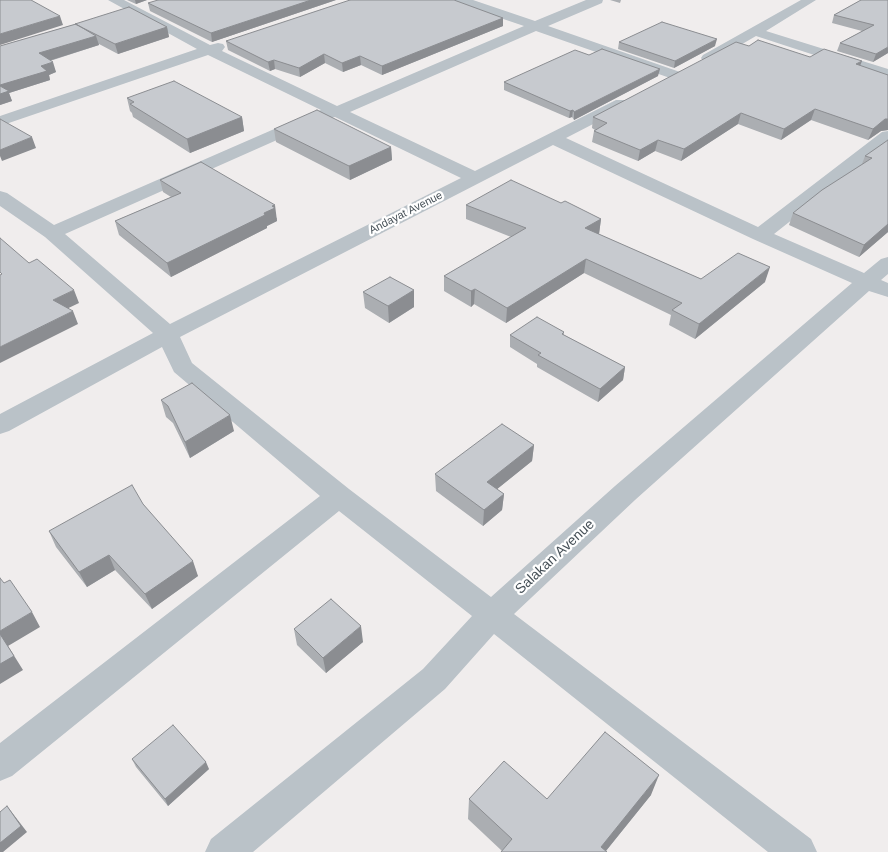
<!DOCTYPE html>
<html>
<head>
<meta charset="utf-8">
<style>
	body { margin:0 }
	canvas { display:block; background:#f0eded }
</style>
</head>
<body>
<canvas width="888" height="852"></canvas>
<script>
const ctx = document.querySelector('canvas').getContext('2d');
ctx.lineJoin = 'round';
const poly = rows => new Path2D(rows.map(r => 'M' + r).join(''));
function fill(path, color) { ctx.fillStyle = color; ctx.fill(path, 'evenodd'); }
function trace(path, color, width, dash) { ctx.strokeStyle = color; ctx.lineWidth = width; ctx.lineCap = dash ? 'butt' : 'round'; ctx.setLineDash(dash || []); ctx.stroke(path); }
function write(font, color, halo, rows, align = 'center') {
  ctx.font = font + ' Helvetica,sans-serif'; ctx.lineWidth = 4.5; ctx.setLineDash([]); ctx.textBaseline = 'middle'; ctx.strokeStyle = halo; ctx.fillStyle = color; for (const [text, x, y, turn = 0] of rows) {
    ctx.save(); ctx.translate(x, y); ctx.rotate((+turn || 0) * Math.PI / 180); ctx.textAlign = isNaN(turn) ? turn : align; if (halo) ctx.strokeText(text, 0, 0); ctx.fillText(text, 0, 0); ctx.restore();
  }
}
fill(poly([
	[108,0,124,0,210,45,218,43,223,44,225,47,222,51,337,106,524,26,456,3,455,0,473,0,535,21,586,0,603,0,602,3,548,26,680,72,683,75,680,78,670,78,536,31,350,112,475,171,616,100,628,100,630,103,628,106,566,138,758,227,882,132,888,131,888,144,774,234,864,273,881,259,888,257,888,274,881,280,888,283,888,297,869,291,635,500,514,614,811,839,817,852,768,852,494,634,445,689,253,852,205,852,211,839,423,669,472,616,339,511,12,776,0,781,0,743,320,496,174,372,162,347,9,431,0,434,0,414,153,333,45,237,0,206,0,191,7,193,54,225,311,113,321,110,208,55,0,126,0,116,197,49,108,0],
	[335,117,461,178,170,324,65,234,322,120,335,117],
	[553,145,753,239,852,283,615,486,491,597,349,489,192,363,180,337,553,145],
	[801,0,816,0,766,31,888,69,888,79,756,36,713,61,703,61,701,58,703,55,801,0]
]), '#bac2c8');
fill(poly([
	[127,0,147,0,136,4],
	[336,0,212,42,150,11,148,3],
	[610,0,621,0,620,3],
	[861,0,888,53,873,62,837,51,840,43,862,31,832,23,834,15],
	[503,18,503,26,382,75,361,65,343,72,325,63,300,77,275,69,270,71,228,50,226,41],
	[76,24,167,27,169,37,118,54,99,44,99,45,50,61,56,72,49,75,50,80,9,93,12,101,0,105,0,46],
	[619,42,715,46,674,68,618,49],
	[749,46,860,66,888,75,888,130,881,131,868,140,811,120,781,140,738,124,681,161,655,151,638,161,592,142,594,131,595,130,592,128,593,117],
	[589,55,658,76,574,120,572,117,569,118,504,90,504,82],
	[127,98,242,117,244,131,190,153,133,117,132,113,130,111],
	[274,129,391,147,392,160,350,180,276,142],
	[888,140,888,232,859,257,789,225,793,213,862,164,865,156],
	[160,180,277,218,277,221,267,226,267,228,171,277,119,235,115,221,171,197,163,192],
	[561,203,601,219,599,234,598,234,701,279,765,282,695,339,669,325,671,315,584,273,506,323,474,304,471,307,444,291,444,276,511,237,466,219,466,205],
	[414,290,414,307,389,323,365,308,363,292],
	[564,332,564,335,625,367,623,380,598,402,537,367,537,364,510,347,510,335],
	[161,400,234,431,190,458,173,423,166,417],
	[534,445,532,461,497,489,504,494,502,510,483,526,436,491,435,474],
	[143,504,198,576,152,609,115,570,87,587,56,547,49,531],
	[294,629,363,642,326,673,297,645],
	[132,759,209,769,168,806,136,767],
	[651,795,606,851,502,851,468,819,469,799,547,799]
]), '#abaeb2');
fill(poly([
	[135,0,147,0,136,4],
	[311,0,336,0,212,42,211,33],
	[60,16,63,25,0,45,0,34],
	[503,18,503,26,382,75,382,66],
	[167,27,169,37,118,54,115,44],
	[96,36,99,45,42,63,39,53],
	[717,39,715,46,674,68,675,61],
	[888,47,888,53,873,62,876,54],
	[324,54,325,63,300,77,299,68],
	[360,56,361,65,343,72,342,63],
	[274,60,275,69,270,71,268,62],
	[862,61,858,71,856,64],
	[53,62,56,72,49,75,50,80,9,93,12,101,0,105,0,85,41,66],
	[660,69,658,76,574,120,574,112],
	[815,109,811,120,781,140,784,129],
	[573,110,572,117,569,118,570,111],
	[741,113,738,124,681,161,684,149],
	[242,117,244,131,190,153,187,139],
	[885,119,888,119,888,130,881,131,868,140,873,129],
	[32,137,36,148,2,161,0,156,0,150],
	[658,140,655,151,638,161,640,150],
	[391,147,392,160,350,180,349,166],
	[275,205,277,221,267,226,267,228,171,277,167,263,264,213,272,206],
	[601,219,599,234,583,243,585,228],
	[888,224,888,232,859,257,864,245],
	[586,259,584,273,506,323,507,308],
	[770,267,765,282,695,339,699,324],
	[475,289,474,304,471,307,471,291],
	[74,290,79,303,58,313,53,300],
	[414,290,414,307,389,323,388,306],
	[73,311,78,324,0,363,0,347],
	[625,367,623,380,598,402,600,389],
	[230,415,234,431,190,458,185,442],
	[534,445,532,461,486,498,487,482],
	[504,494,502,510,483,526,484,510],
	[109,555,115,570,87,587,79,572],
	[193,561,198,576,152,609,145,594],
	[32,612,40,627,8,646,23,670,0,684,0,631],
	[361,626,363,642,326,673,323,658],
	[206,762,209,769,168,806,165,799],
	[659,775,651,795,605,852,601,847],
	[7,806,27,832,3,852,0,852,0,843]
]), '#8b8d91');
const building = poly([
	[0,0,31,0,60,16,0,34,0,0],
	[158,0,311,0,211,33,148,3,158,0],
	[350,0,454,0,503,18,382,66,360,56,342,63,324,54,299,68,274,60,268,62,226,41,350,0],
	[861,0,888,0,888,47,876,54,840,43,874,25,834,15,861,0],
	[129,7,167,27,115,44,75,24,129,7],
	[662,22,717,39,675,61,619,42,662,22],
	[76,24,96,36,39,53,53,62,41,66,47,71,0,85,0,46,76,24],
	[758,40,810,57,824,49,862,61,856,64,888,75,888,119,885,119,873,129,815,109,784,129,741,113,684,149,658,140,640,150,594,131,607,123,593,117,736,42,749,46,758,40],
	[602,49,660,69,574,112,573,110,570,111,504,82,575,50,589,55,602,49],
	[174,81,242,117,187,139,130,104,134,102,127,98,174,81],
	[0,86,9,91,0,94,0,86],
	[317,110,391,147,349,166,274,129,317,110],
	[0,119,32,137,0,150,0,119],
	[888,140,888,224,864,245,793,213,822,190,872,158,865,156,888,140],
	[201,162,275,205,272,206,275,208,264,213,265,215,167,263,115,221,181,193,160,180,201,162],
	[511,180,561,203,565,201,601,219,585,228,701,279,738,253,770,267,699,324,672,310,682,303,586,259,507,308,475,289,471,291,444,276,526,228,466,205,511,180],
	[0,238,29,263,37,259,74,290,53,300,73,311,0,347,0,275,2,274,0,272,0,238],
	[390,277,414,290,388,306,363,292,390,277],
	[537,317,564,332,562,334,625,367,600,389,538,355,541,353,510,335,537,317],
	[192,383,230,415,185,442,168,406,161,400,192,383],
	[502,424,534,445,487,482,504,494,484,510,435,474,502,424],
	[132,485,143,504,193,561,145,594,109,555,79,572,49,531,132,485],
	[0,578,4,583,10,580,32,612,0,631,0,578],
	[331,599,361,626,323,658,294,629,331,599],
	[0,634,14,656,0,664,0,634],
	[173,725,206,762,165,799,132,759,173,725],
	[605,732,659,775,601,847,607,852,501,852,512,839,469,799,504,761,547,799,605,732],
	[7,806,21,826,0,843,0,812,7,806]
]);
fill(building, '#c7cacf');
trace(building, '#8b8d91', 1);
write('11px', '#475158', '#fff', [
	["Andayat Avenue",406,213,-27]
]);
write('14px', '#475158', '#fff', [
	["Salakan Avenue",555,557,-43]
]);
</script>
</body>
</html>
